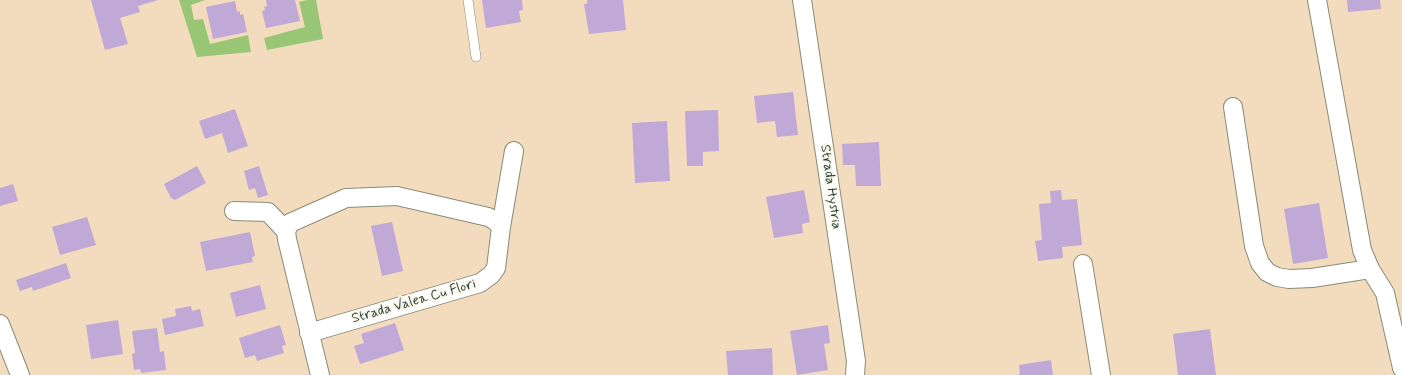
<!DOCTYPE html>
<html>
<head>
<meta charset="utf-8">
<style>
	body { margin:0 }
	canvas { display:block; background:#f2dcbd }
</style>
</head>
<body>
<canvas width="1402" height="375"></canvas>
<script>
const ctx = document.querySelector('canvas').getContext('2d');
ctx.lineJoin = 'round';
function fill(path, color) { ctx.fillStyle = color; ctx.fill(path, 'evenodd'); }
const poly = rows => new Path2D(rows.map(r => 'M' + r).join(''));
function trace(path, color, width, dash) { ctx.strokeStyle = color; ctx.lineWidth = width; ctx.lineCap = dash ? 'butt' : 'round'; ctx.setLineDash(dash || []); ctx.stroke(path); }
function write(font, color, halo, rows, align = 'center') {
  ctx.font = font + ' Mynerve,sans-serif'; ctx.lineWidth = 4; ctx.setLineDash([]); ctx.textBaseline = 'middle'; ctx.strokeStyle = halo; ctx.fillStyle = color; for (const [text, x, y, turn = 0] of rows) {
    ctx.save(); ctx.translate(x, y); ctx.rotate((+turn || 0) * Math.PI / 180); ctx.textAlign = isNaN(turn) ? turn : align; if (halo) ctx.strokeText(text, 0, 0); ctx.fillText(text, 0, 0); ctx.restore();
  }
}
fill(poly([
	[179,0,205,0,191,5,194,20,203,19,210,44,248,35,251,52,197,57],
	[307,0,316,0,323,39,267,50,264,38,305,27,299,2]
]), '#99c674');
fill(poly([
	[91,0,158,0,138,6,140,12,120,18,128,44,105,50],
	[266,0,295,0,300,21,266,28,262,11,265,10,264,7,267,6],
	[482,0,522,0,523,10,519,11,521,22,486,28],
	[587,0,623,0,626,30,589,34,584,4,587,4],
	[1347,0,1380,0,1381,9,1348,12],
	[235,1,237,12,240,11,240,15,243,14,247,32,213,39,206,7],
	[793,92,798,135,777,137,775,121,757,123,754,96],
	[235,109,248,146,228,153,222,133,205,139,199,121],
	[718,110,719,151,703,152,703,166,687,166,685,111],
	[667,121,670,181,635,183,632,123],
	[879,142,881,186,856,186,855,165,843,165,842,144],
	[197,166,206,183,175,200,171,198,164,184],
	[259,166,268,195,258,198,255,188,249,190,244,171],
	[13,184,18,201,0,206,0,188],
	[804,190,810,222,802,224,803,233,774,238,766,197],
	[1061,190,1062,200,1077,199,1082,245,1062,247,1063,258,1038,261,1035,241,1042,240,1039,204,1051,203,1050,191],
	[1319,203,1328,258,1293,264,1284,209],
	[87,217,96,245,60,255,52,227],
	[392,222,403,271,382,276,371,226],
	[250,232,255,256,252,257,253,262,206,271,200,242],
	[66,263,71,278,33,291,32,287,20,291,16,280],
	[260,285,266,309,236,317,230,293],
	[191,306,192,311,200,309,204,326,165,335,162,319,176,316,175,309],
	[118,320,123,354,91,359,86,325],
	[395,323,404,350,360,364,354,346,364,343,361,334],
	[280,325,286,345,282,346,284,353,257,361,255,355,245,358,239,338],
	[828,325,830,343,824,344,828,370,797,375,790,331],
	[157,328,160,352,164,351,166,370,141,373,140,369,134,370,132,354,135,353,132,331],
	[1210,329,1216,375,1178,375,1173,334],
	[772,348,773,375,728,375,726,351],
	[1051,360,1053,375,1017,375,1020,374,1019,365]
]), '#c0a8d7');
const lane = poly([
	[468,0,476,57]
]);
const street = poly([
	[802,0,856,361,855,375],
	[1317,0,1362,250,1370,269,1385,293,1402,368],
	[1233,107,1254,246,1260,263,1267,272,1277,277,1289,279,1312,278,1370,269],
	[234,211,268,212,286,231],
	[1083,264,1101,375],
	[0,324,20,375],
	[309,333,480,283,491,275,496,268,501,227,514,151],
	[320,375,287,239,286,231,290,223,346,198,397,196,488,217,494,220,501,227]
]);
trace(lane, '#888c78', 10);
trace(street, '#888c78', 20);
trace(lane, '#fff', 9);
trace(street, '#fff', 18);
write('14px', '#1f3d34', '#fbf7ec', [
	["Strada Hystria",830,187,82],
	["Strada Valea Cu Flori",414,302,-16]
]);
</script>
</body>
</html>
